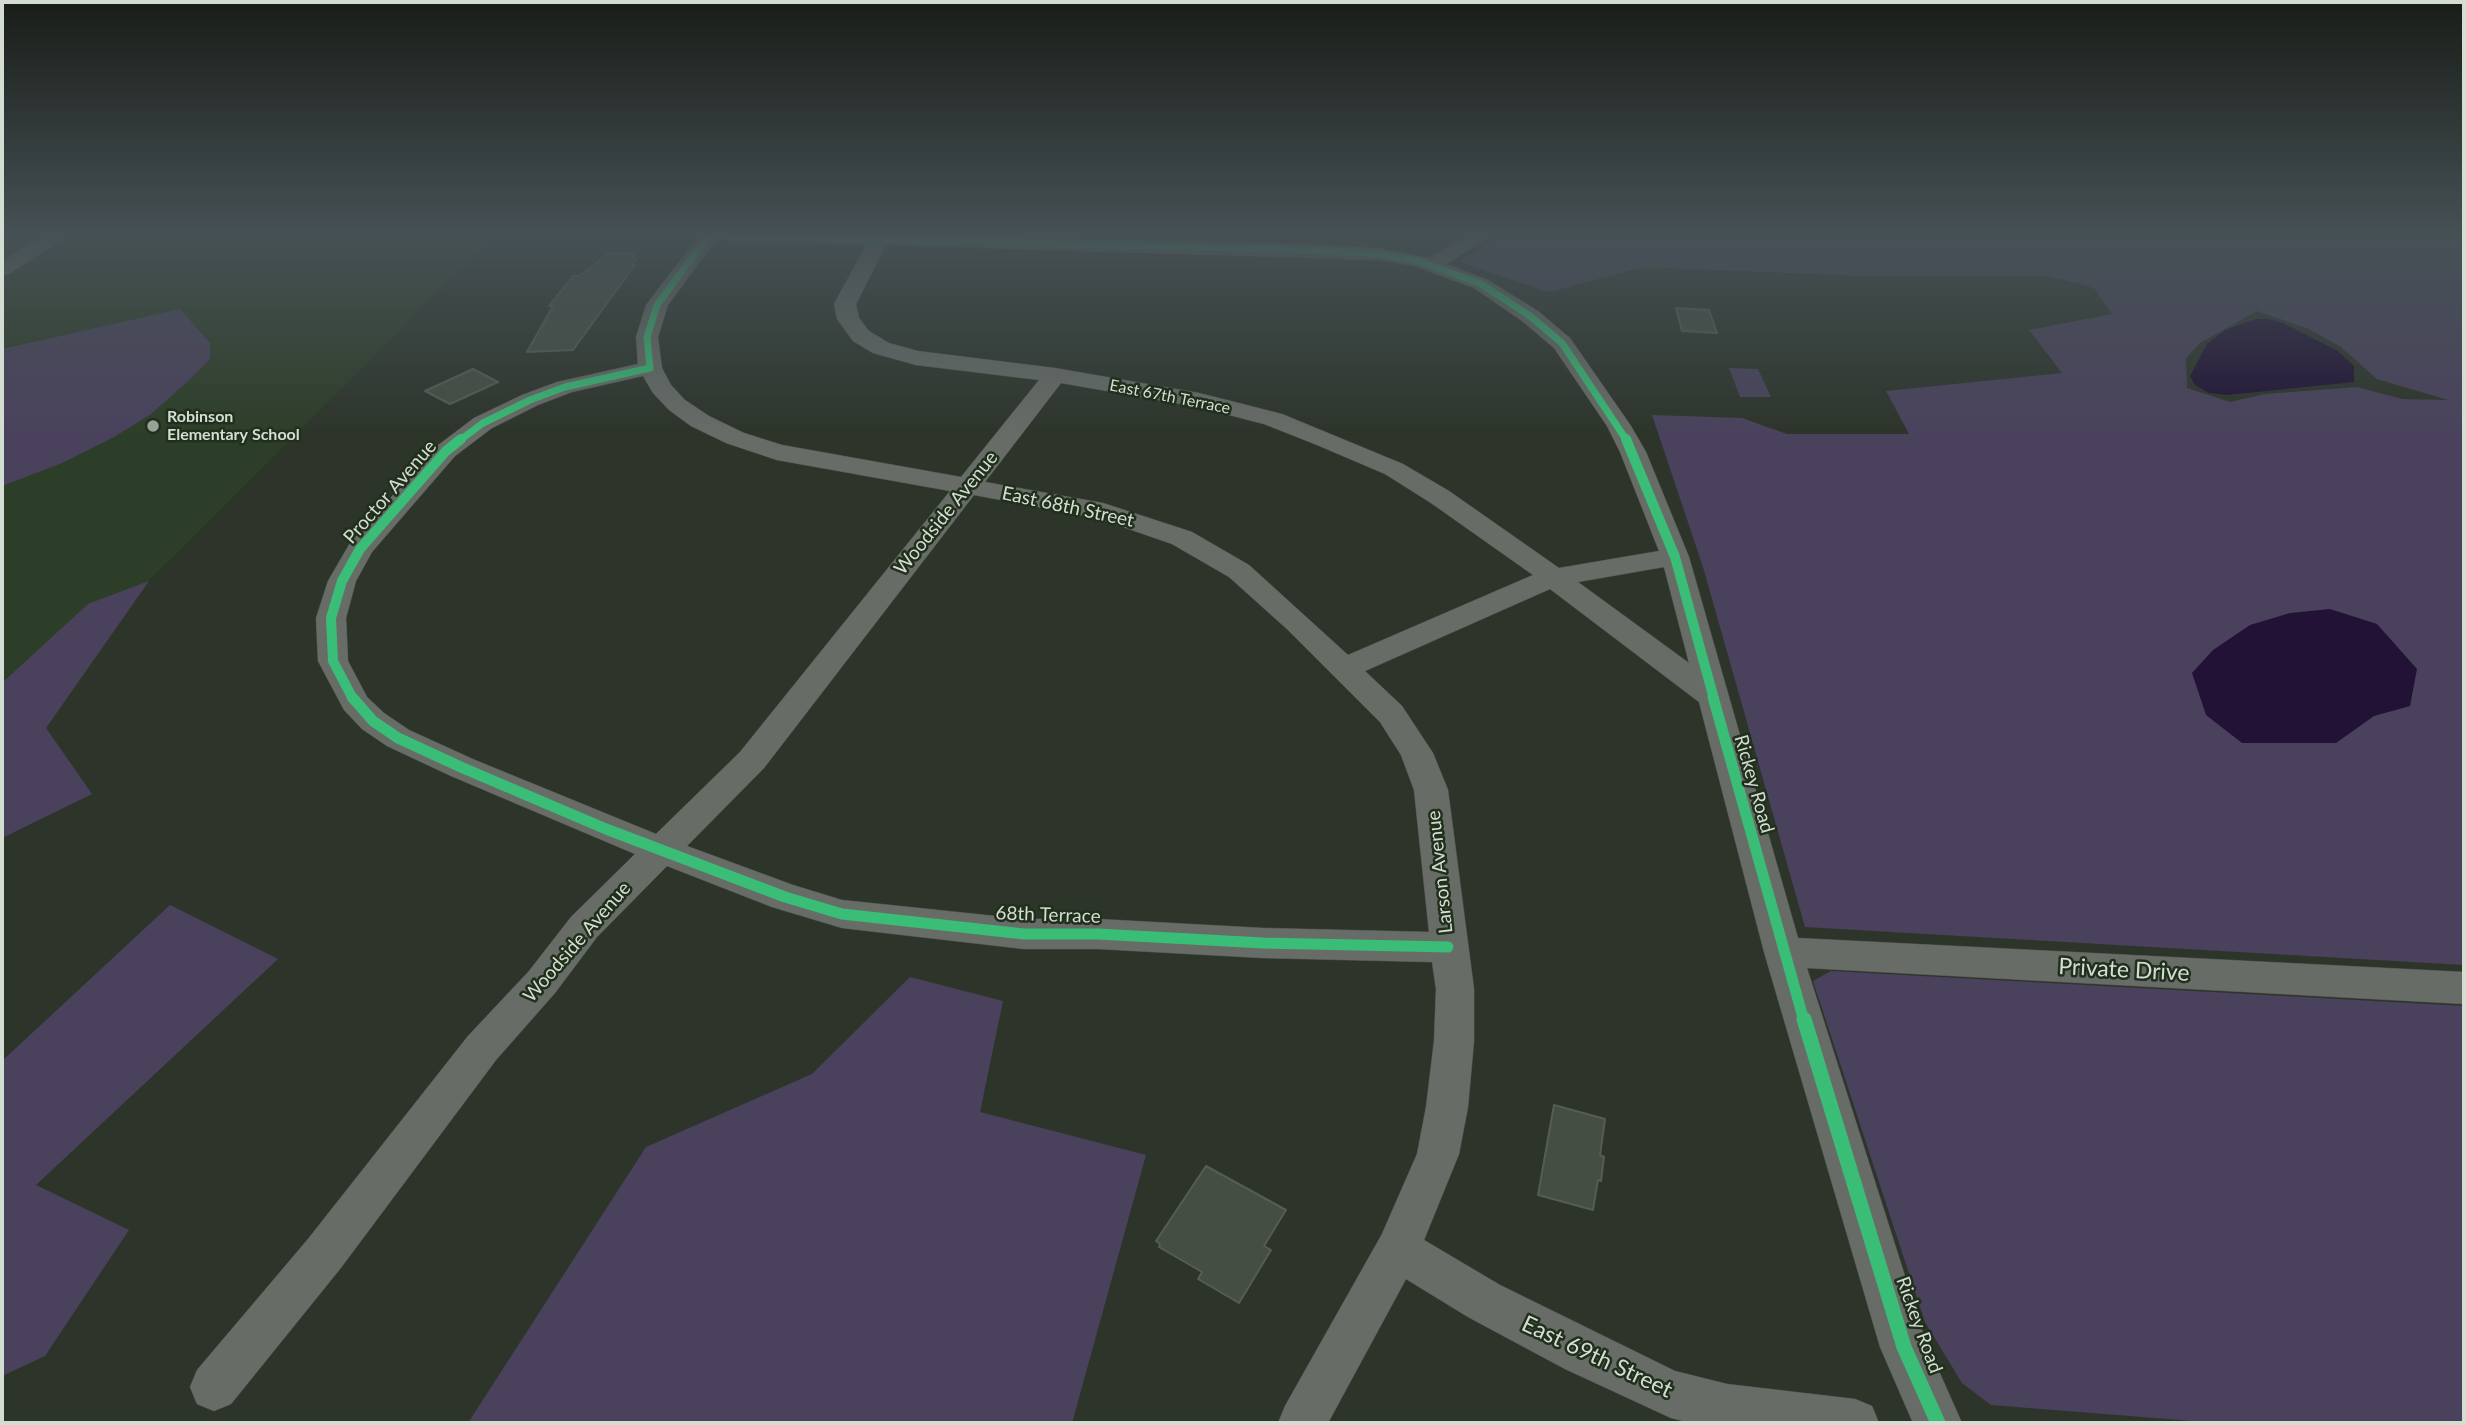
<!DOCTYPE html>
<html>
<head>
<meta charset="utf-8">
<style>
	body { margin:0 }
	#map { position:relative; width:2466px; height:1425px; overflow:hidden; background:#2d352b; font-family:Lato,sans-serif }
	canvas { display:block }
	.frame { position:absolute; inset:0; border:4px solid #d4ddd2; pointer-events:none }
</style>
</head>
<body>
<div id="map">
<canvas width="2466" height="1425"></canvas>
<div class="frame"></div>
</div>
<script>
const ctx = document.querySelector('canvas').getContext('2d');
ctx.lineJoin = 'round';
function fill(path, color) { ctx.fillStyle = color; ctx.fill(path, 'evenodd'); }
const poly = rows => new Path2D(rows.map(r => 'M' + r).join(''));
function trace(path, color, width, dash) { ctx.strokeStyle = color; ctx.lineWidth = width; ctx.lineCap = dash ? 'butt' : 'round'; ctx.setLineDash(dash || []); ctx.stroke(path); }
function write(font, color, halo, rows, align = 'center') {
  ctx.font = font + ' Lato,sans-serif'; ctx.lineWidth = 5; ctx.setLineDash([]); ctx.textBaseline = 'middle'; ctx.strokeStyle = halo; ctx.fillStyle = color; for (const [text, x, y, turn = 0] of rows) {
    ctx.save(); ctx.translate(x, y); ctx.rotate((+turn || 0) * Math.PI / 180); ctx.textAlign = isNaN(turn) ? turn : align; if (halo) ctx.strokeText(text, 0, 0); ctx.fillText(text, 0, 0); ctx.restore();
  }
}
fill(poly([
	[2,235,495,235,2,727]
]), '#2d3e28');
fill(poly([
	[1502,235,2352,235,2456,241,2464,250,2464,965,1805,927,1703,567,1652,415,1742,418,1787,434,1909,434,1886,391,2062,373,2029,330,2112,314,2094,288,2048,276,1863,276,1644,267,1549,292,1459,262],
	[2257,311,2309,329,2341,347,2377,379,2448,400,2402,399,2357,387,2265,394,2230,402,2187,388,2186,358,2200,343],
	[180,309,210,343,210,359,187,382,151,414,114,437,62,463,2,486,2,349],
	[1729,368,1758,369,1771,397,1740,397],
	[149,581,46,728,92,794,2,838,2,683,88,604],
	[170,905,278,959,36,1185,129,1230,45,1356,2,1376,2,1061],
	[1831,971,2464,1006,2464,1423,2218,1423,1991,1405,1962,1383,1925,1322,1813,981],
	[910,977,1003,1001,980,1112,1146,1155,1072,1423,468,1423,646,1147,812,1074]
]), '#4a425d');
fill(poly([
	[2256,319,2269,319,2283,323,2338,351,2354,366,2354,382,2227,395,2209,393,2195,385,2190,376,2207,344,2225,330],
	[2330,609,2377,624,2417,669,2410,706,2374,716,2336,743,2242,743,2206,715,2192,673,2213,650,2250,625,2290,613]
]), '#211236');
const building = poly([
	[608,253,635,253,631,258,637,258,632,265,635,265,573,350,527,352,553,306,549,306,573,276,580,276,608,253],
	[1676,308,1709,310,1717,333,1682,331,1676,308],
	[473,369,498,382,450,404,425,391,473,369],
	[1554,1105,1605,1119,1600,1155,1604,1157,1601,1181,1598,1180,1593,1210,1538,1195,1554,1105],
	[1206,1166,1286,1210,1264,1246,1271,1250,1239,1303,1198,1279,1202,1272,1159,1247,1160,1244,1156,1241,1206,1166]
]);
fill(building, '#454e42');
trace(building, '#565c55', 2);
const minor = poly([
	[45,235,69,235,9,274,2,276,2,261,45,235],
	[699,235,964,235,1311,244,1379,248,1429,258,1467,235,1491,235,1447,264,1488,280,1538,311,1570,338,1631,426,1646,452,1689,557,1798,938,2464,972,2464,1004,1807,968,1926,1342,1962,1423,1913,1423,1880,1347,1764,952,1699,702,1550,589,1365,671,1402,706,1433,753,1448,790,1474,989,1474,1041,1468,1107,1459,1154,1424,1240,1500,1285,1675,1371,1727,1384,1855,1399,1872,1406,1879,1423,1691,1423,1671,1418,1565,1369,1468,1317,1406,1279,1328,1423,1278,1423,1285,1406,1382,1234,1417,1154,1426,1107,1434,1041,1436,989,1432,962,1263,958,1098,949,1024,949,842,928,772,907,667,866,597,937,555,993,496,1060,340,1269,231,1404,214,1411,197,1404,190,1387,197,1370,308,1239,468,1036,529,971,571,917,635,854,451,776,387,746,362,729,344,710,318,661,316,618,328,581,350,543,437,446,474,418,522,395,557,382,638,364,636,337,646,305,699,235],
	[718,237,726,241,866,245,834,304,837,319,853,341,873,353,916,365,1039,380,961,477,782,445,744,433,709,416,685,400,671,385,662,368,658,337,668,305,718,237],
	[886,245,1379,260,1414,266,1474,288,1522,321,1554,348,1607,426,1620,452,1659,551,1559,568,1449,491,1403,464,1282,414,1199,393,1055,368,918,351,889,343,869,331,859,318,856,304,886,245],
	[643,376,653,393,669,410,691,426,726,443,777,460,950,491,740,752,656,834,475,760,409,730,384,713,367,697,348,661,346,618,356,581,372,552,455,456,492,428,538,405,572,392,643,376],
	[1061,383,1198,407,1264,424,1317,445,1385,474,1431,503,1533,575,1348,655,1249,565,1192,532,1103,503,985,482,1061,383],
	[974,495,1097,518,1172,544,1229,577,1288,630,1380,722,1401,755,1414,790,1429,932,1263,928,1098,919,1024,919,842,900,793,885,687,846,764,768,974,495],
	[1664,567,1689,663,1578,582,1664,567]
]);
trace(minor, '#4c524a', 1);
fill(minor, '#686c67');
trace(poly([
	[726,235,1311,250,1379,254,1419,261,1481,284,1530,316,1562,343,1627,441],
	[459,441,483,423,530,400,565,387,650,368,647,337,657,305,709,235]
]), '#3abd76', 7);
trace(poly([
	[1626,439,1675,557,1714,699],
	[353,699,333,661,331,618,342,581,360,549,446,451,461,439]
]), '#3abd76', 10);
trace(poly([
	[352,697,373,721,398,738,463,768,606,829,785,897,842,914,1024,934,1098,934,1263,943,1448,947],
	[1713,697,1804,1021]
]), '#3abd76', 11);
trace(poly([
	[1804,1019,1904,1347,1938,1423]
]), '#3abd76', 15);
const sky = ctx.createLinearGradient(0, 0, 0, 435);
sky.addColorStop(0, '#191d18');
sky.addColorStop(0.54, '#465155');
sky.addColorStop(1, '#46515500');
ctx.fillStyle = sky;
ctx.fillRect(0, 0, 2466, 435);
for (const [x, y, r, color] of [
	[153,426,7,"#9aa298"]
]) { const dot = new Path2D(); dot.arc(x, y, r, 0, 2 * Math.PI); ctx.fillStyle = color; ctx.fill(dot); trace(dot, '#212f1d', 2.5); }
write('16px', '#d4ddd2', '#212f1d', [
	["East 67th Terrace",1170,397,11]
]);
write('bold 16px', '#d4ddd2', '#212f1d', [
	["Robinson",167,417],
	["Elementary School",167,435]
], 'left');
write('19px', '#d4ddd2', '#212f1d', [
	["Proctor Avenue",390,492,-49],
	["East 68th Street",1068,507,12],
	["Woodside Avenue",946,513,-51],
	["Rickey Road",1754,784,74],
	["Larson Avenue",1440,872,-96],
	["68th Terrace",1048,915,2],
	["Woodside Avenue",577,942,-49],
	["Rickey Road",1919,1325,70]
]);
write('23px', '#d4ddd2', '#212f1d', [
	["Private Drive",2124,970,3],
	["East 69th Street",1597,1357,25]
]);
</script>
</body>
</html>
